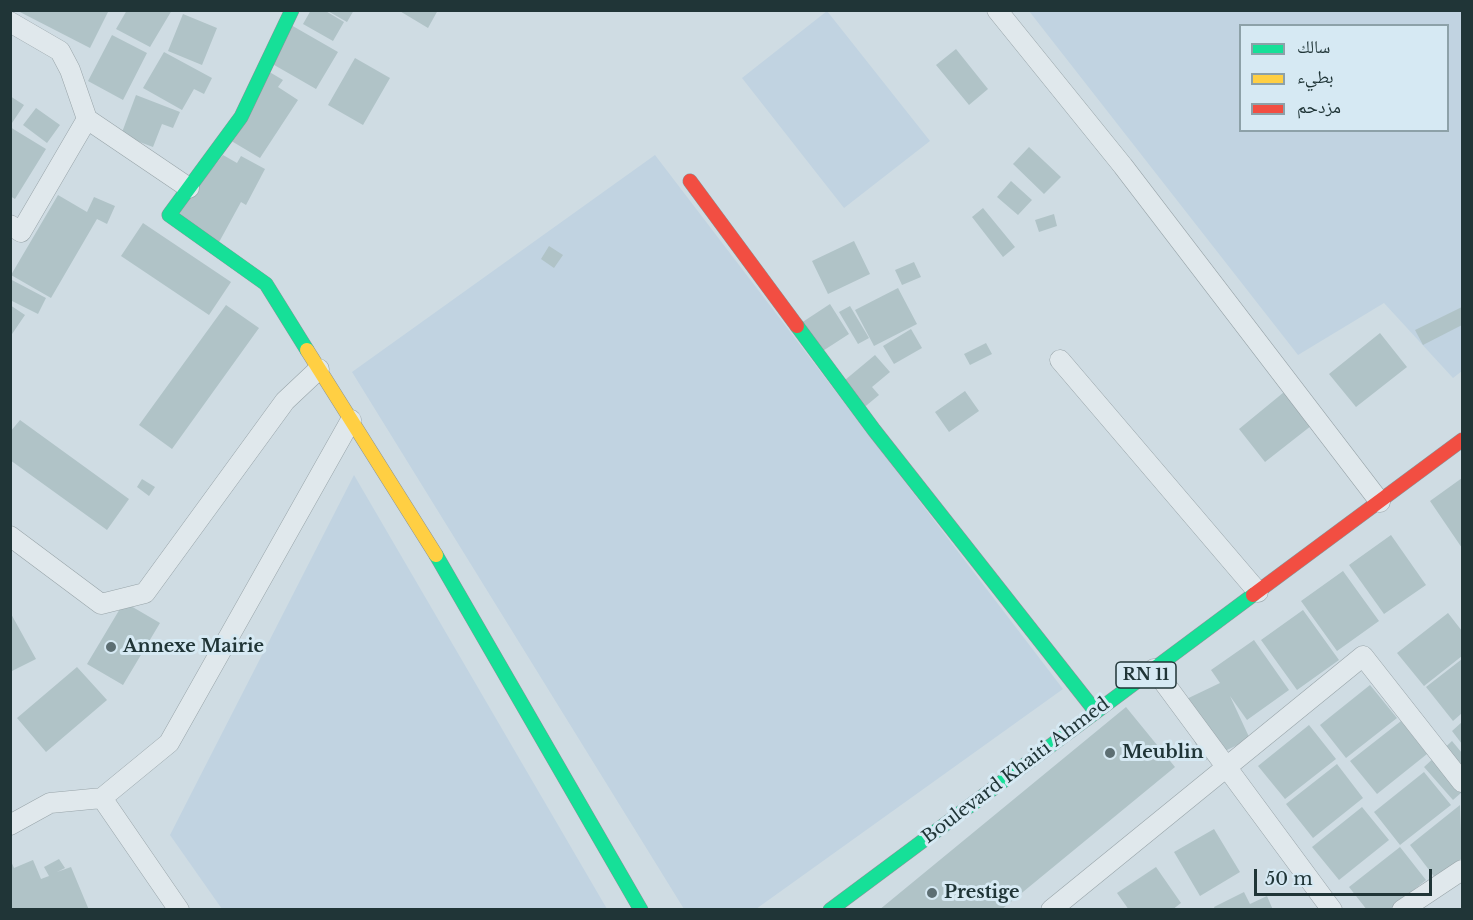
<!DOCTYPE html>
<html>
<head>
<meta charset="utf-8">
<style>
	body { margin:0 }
	#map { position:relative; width:1473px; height:920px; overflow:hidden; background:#cfdce3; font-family:"Libre Baskerville","Noto Naskh Arabic",serif }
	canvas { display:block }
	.frame { position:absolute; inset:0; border:12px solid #203537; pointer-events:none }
	.legend { position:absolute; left:1239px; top:24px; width:210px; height:108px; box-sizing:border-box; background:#d6e9f3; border:2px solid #8da1a8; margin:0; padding:8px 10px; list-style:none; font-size:18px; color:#203537 }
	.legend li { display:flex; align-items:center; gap:12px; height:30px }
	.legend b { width:30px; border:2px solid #8da1a8 }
	.scale { position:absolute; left:1254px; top:869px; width:178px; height:27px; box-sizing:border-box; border:3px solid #203537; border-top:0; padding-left:8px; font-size:18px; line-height:21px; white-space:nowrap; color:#203537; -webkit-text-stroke:4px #d6e9f3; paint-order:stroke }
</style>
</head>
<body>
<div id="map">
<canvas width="1473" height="920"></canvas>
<div class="frame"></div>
<ul class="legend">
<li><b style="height:8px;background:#16e098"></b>سالك</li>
<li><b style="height:8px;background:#ffcf43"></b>بطيء</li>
<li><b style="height:8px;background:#f24e42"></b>مزدحم</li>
</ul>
<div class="scale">50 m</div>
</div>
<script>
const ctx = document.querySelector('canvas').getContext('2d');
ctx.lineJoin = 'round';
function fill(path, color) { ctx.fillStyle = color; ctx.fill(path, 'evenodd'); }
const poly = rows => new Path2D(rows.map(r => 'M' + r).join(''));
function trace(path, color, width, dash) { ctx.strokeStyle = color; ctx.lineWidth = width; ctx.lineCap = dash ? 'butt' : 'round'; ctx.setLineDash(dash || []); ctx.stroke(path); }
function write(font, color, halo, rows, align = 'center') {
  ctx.font = font + ' "Libre Baskerville",serif'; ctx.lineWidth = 6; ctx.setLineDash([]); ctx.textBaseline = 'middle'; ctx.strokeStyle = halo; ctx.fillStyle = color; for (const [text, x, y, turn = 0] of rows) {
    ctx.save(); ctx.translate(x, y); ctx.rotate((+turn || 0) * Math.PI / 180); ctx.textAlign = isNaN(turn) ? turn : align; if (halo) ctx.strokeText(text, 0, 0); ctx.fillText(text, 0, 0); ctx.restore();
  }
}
fill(poly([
	[827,11,930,141,844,208,742,78],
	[1029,11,1462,11,1462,371,1453,378,1384,303,1298,355],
	[1240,26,1448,26,1448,130,1240,130],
	[655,155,1063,689,756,909,684,909,352,372],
	[354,475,607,909,222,909,170,835]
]), '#c1d3e1');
fill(poly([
	[16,10,109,10,90,48],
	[127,10,172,10,150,47,116,29],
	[311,10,324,10,344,22,333,41,303,24],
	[326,10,354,10,347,22],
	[398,10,438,10,428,28],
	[183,14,217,28,202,65,168,51],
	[291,25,338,52,316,89,269,62],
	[112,35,147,53,123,100,88,81],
	[956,49,988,89,969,105,936,65],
	[164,52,212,78,204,94,194,89,182,110,143,88],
	[355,58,390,78,363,125,328,105],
	[261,67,283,80,278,87,298,100,260,158,228,139],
	[136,95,180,112,173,128,162,124,153,147,121,135],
	[10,96,24,105,10,126],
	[36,108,60,125,47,143,23,125],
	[10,127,46,149,15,199,10,196],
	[1029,147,1061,177,1044,194,1013,164],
	[223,155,237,163,241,156,265,169,246,205,241,202,218,244,171,219],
	[1011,181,1032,200,1018,215,997,197],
	[58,195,87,212,94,197,115,206,107,224,97,219,51,298,11,275],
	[983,208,1015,247,1003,257,972,217],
	[1054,214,1057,226,1039,232,1035,220],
	[143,223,231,282,209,315,121,256],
	[854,241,870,274,828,294,812,261],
	[549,246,563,255,554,268,541,259],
	[914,262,921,277,902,285,895,270],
	[10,279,46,298,38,314,10,300],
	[898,288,917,324,874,346,855,310],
	[830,304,849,334,815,356,795,327],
	[10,305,25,315,10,337],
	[226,305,259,328,172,449,139,425],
	[850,306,869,338,858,344,839,312],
	[1462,307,1462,325,1423,345,1415,330],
	[911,329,922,348,894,364,883,346],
	[1380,333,1407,367,1356,407,1329,374],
	[986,343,992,354,970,365,964,354],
	[875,355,890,372,872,387,879,395,861,410,839,385],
	[1289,388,1316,422,1265,462,1239,429],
	[965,391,979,411,949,432,935,412],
	[20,420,129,499,107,530,10,460,10,432],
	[1462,478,1462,548,1430,501],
	[142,479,155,487,149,496,137,487],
	[1391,535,1426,585,1384,614,1349,565],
	[1343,571,1379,621,1337,651,1301,601],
	[124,602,160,623,123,685,87,664],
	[1303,610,1339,660,1297,690,1261,640],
	[10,612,36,659,10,672],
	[1448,613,1462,631,1462,656,1424,686,1397,653],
	[1254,640,1289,690,1247,720,1230,696,1250,739,1204,761,1176,704,1220,683,1211,670],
	[1462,659,1462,713,1453,721,1426,687],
	[77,667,107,700,46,752,17,718],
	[1370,685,1397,718,1346,758,1320,725],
	[1126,707,1175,767,1001,910,879,910],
	[1401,721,1427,754,1377,794,1350,761],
	[1462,722,1462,744,1452,731],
	[1309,725,1336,759,1285,799,1258,766],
	[1452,741,1462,753,1462,792,1453,800,1424,767],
	[1337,764,1363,798,1313,838,1286,804],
	[1424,772,1451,805,1400,845,1374,812],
	[1460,805,1462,858,1436,879,1410,845],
	[1362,807,1389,840,1339,880,1312,847],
	[1214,829,1240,872,1200,896,1174,852],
	[1400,847,1426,880,1389,910,1367,910,1349,887],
	[10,859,14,868,33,860,41,879,49,876,44,867,59,859,65,868,57,872,71,867,89,910,10,910],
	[1156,867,1181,903,1172,910,1129,910,1117,893],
	[1244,892,1250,904,1267,896,1273,910,1215,910,1214,907]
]), '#b0c3c7');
const street = poly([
	[997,10,1123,166,1380,502],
	[10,22,60,51,70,70,87,119],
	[10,225,21,232,87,119,189,188],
	[1060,360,1258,592],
	[10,536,101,604,145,593,285,401,319,369],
	[1154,669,1332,910],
	[102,798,179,910],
	[10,825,50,803,102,798,169,743,351,420],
	[1051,910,1363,656,1462,782],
	[1402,910,1462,870]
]);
const fast = poly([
	[292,10,241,117,169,215,266,284,307,350],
	[797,326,874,430,1096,712],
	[436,555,641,910],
	[830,910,1253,595]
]);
const slow = poly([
	[307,350,436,555]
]);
const jam = poly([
	[690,181,797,326],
	[1253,595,1462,440]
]);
trace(street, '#98a4a9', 21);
trace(fast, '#889498', 15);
trace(slow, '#889498', 15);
trace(jam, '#889498', 15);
trace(street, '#e0e8ec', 20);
trace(fast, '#16e098', 14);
trace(slow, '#ffcf43', 14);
trace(jam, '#f24e42', 14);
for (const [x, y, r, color] of [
	[111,647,6,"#5d6f73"],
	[1110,753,6,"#5d6f73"],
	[932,893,6,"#5d6f73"]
]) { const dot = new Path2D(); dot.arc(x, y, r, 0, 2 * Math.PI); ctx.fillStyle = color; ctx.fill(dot); trace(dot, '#d6e9f3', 2); }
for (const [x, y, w] of [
	[1146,675,60]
]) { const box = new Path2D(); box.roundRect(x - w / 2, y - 13, w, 26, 4.5); ctx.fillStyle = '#d6e9f3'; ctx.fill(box); trace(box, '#203537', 1.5); }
write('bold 16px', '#203537', null, [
	["RN 11",1146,675]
]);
write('bold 18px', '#203537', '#d6e9f3', [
	["Annexe Mairie",123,647],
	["Meublin",1122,753],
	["Prestige",944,893]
], 'left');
write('18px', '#203537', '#d6e9f3', [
	["Boulevard Khaiti Ahmed",1016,771,-37]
]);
</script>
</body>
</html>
